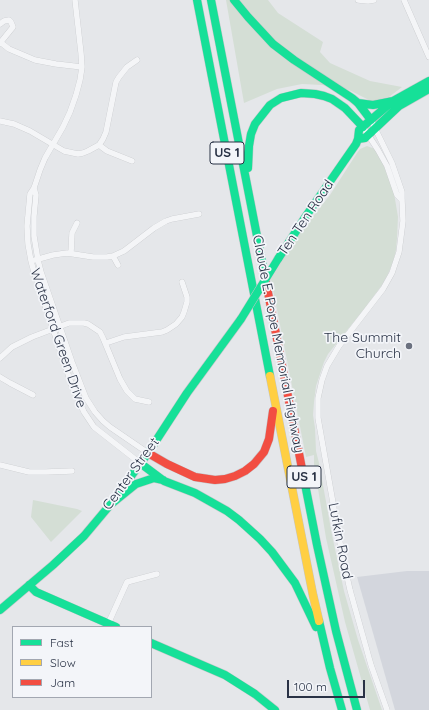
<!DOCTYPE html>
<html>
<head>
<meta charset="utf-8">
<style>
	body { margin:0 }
	#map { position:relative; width:429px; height:710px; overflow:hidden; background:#e5e7ea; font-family:Quicksand,sans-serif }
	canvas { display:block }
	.legend { position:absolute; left:12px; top:626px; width:140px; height:72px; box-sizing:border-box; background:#f3f5f9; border:1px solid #a2a7b1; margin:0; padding:5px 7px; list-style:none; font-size:12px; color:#293245 }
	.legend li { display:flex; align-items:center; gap:8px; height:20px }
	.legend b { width:20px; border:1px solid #a2a7b1 }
	.scale { position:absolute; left:287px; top:680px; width:78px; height:18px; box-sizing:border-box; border:2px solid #293245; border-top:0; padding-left:5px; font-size:12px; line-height:14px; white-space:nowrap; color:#293245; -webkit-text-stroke:3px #f3f5f9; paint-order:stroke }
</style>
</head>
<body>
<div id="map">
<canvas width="429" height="710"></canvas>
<ul class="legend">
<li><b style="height:5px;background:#16e098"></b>Fast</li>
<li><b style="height:5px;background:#ffcf43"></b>Slow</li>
<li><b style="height:5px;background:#f24e42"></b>Jam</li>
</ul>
<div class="scale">100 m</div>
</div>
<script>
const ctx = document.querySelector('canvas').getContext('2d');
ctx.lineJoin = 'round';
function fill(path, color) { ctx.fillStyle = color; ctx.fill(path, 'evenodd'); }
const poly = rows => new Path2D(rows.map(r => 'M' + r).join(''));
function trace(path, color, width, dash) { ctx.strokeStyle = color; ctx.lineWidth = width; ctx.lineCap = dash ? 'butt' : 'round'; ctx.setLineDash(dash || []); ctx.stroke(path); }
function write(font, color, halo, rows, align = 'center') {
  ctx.font = font + ' Quicksand,sans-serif'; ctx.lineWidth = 3.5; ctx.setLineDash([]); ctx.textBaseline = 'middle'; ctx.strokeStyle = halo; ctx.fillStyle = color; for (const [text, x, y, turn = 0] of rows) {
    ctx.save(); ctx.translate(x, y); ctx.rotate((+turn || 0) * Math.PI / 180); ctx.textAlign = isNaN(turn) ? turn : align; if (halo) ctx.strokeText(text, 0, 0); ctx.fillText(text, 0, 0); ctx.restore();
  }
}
fill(poly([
	[407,571,429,571,429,710,395,710,357,577]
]), '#d3d6dd');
fill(poly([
	[226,0,268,0,278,13,323,42,320,52,330,63,370,81,402,87,389,97,371,101,349,90,322,85,302,84,277,89,244,103],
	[367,146,375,149,386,169,394,193,398,217,397,238,396,250,393,262,388,274,382,285,365,308,336,344,328,354,324,362,316,386,314,402,313,415,315,428,316,451,319,463,332,535,344,591,358,640,382,710,370,710,345,622,326,538,314,464,314,455,306,457,271,279,296,238,330,195,357,153,360,149],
	[33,500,77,509,82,511,51,542,31,517]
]), '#d4ded5');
const street = poly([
	[75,0,81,53,82,67,80,80,76,95,70,112,63,127,45,158,40,170,34,188,30,194,27,226,28,244,31,261,34,272,72,386,84,412,94,427,140,463],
	[358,0,368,1,374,0],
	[404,0,429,57],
	[0,24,4,21,9,20,11,22,13,27,0,43],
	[0,42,9,49,35,60,56,64,82,67],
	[371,120,392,163,402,192,402,200,403,221,399,252,392,273,383,289,339,346,327,366,322,380,318,398,318,418,342,554,350,590,371,665,387,710],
	[0,121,14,124,30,131,64,151,78,154,83,153,88,151,99,145,103,139,106,132,116,82,119,77,127,67,137,60],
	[363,127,378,150,387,166,397,195,402,200],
	[99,145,107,151,132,161],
	[34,188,36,195,34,216,34,236,38,260,41,272,72,362,86,398,95,412,103,421,110,427,148,453],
	[71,253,72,233,77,223],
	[113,256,118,265],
	[35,260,53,255,67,253,93,257,107,257,113,256,124,251,154,228,166,221,172,219,199,214],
	[106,343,124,337,162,332,167,330,176,324,182,317,184,312,187,302,187,297,182,282],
	[0,358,12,347,32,337,69,323,84,323,88,324,100,332,103,338,120,379,127,391,135,399,149,402],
	[0,377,10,383,33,395],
	[0,465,29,472,46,472,72,471],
	[108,624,127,582,157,574]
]);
const fast = poly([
	[197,0,270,376],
	[211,0,265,277],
	[234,0,248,17,273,44,294,60,352,98,358,103,371,120],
	[358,103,373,105,393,101],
	[358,139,365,138,399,106,429,89],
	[248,168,249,146,251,134,255,124,270,105,281,98,301,93,315,94,324,96,332,99,345,108,363,127],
	[278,259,306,216,356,144,358,139,359,130,393,101,429,81],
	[140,463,164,481,195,493,227,511,239,520,260,539,272,552,295,583,316,627],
	[304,479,317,545,336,631,357,710],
	[110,505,136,484,154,478,163,480],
	[29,585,36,592,116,627],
	[0,610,53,565,84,536,110,505,148,453,187,393,241,319],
	[319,621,330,668,342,710],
	[151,643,225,675,255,694,275,710]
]);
const slow = poly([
	[270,376,313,595,319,621]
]);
const jam = poly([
	[265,277,304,479],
	[148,453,167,464,195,477,215,480,225,479,235,476,245,471,254,464,264,452,269,439,273,411]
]);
trace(street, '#c3c5c8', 6);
trace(fast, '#c3c5c8', 9);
trace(slow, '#c3c5c8', 9);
trace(jam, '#c3c5c8', 9);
trace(street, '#f4f5f7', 5.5);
trace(fast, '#16e098', 8);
trace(slow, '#ffcf43', 8);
trace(jam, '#f24e42', 8);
const fastBridge = poly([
	[241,319,278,259]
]);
trace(fastBridge, '#c3c5c8', 9, []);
trace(fastBridge, '#16e098', 8);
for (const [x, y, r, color] of [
	[409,346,4,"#6b717f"]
]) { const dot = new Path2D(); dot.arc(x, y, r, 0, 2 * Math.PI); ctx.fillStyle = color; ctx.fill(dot); trace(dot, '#f3f5f9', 1.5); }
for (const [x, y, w] of [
	[227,153,34],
	[304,477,34]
]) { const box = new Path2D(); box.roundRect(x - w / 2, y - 11, w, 22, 3); ctx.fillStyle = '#f3f5f9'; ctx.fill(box); trace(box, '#293245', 1); }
write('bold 13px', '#293245', null, [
	["US 1",227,153],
	["US 1",304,477]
]);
write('14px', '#293245', '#f3f5f9', [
	["Ten Ten Road",306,218,-56],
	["Waterford Green Drive",58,338,71],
	["Claude E. Pope Memorial Highway",278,344,79],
	["Center Street",131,474,-54],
	["Lufkin Road",340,541,79]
]);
write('14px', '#293245', '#f3f5f9', [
	["The Summit",401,338],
	["Church",401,354]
], 'right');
</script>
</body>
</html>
